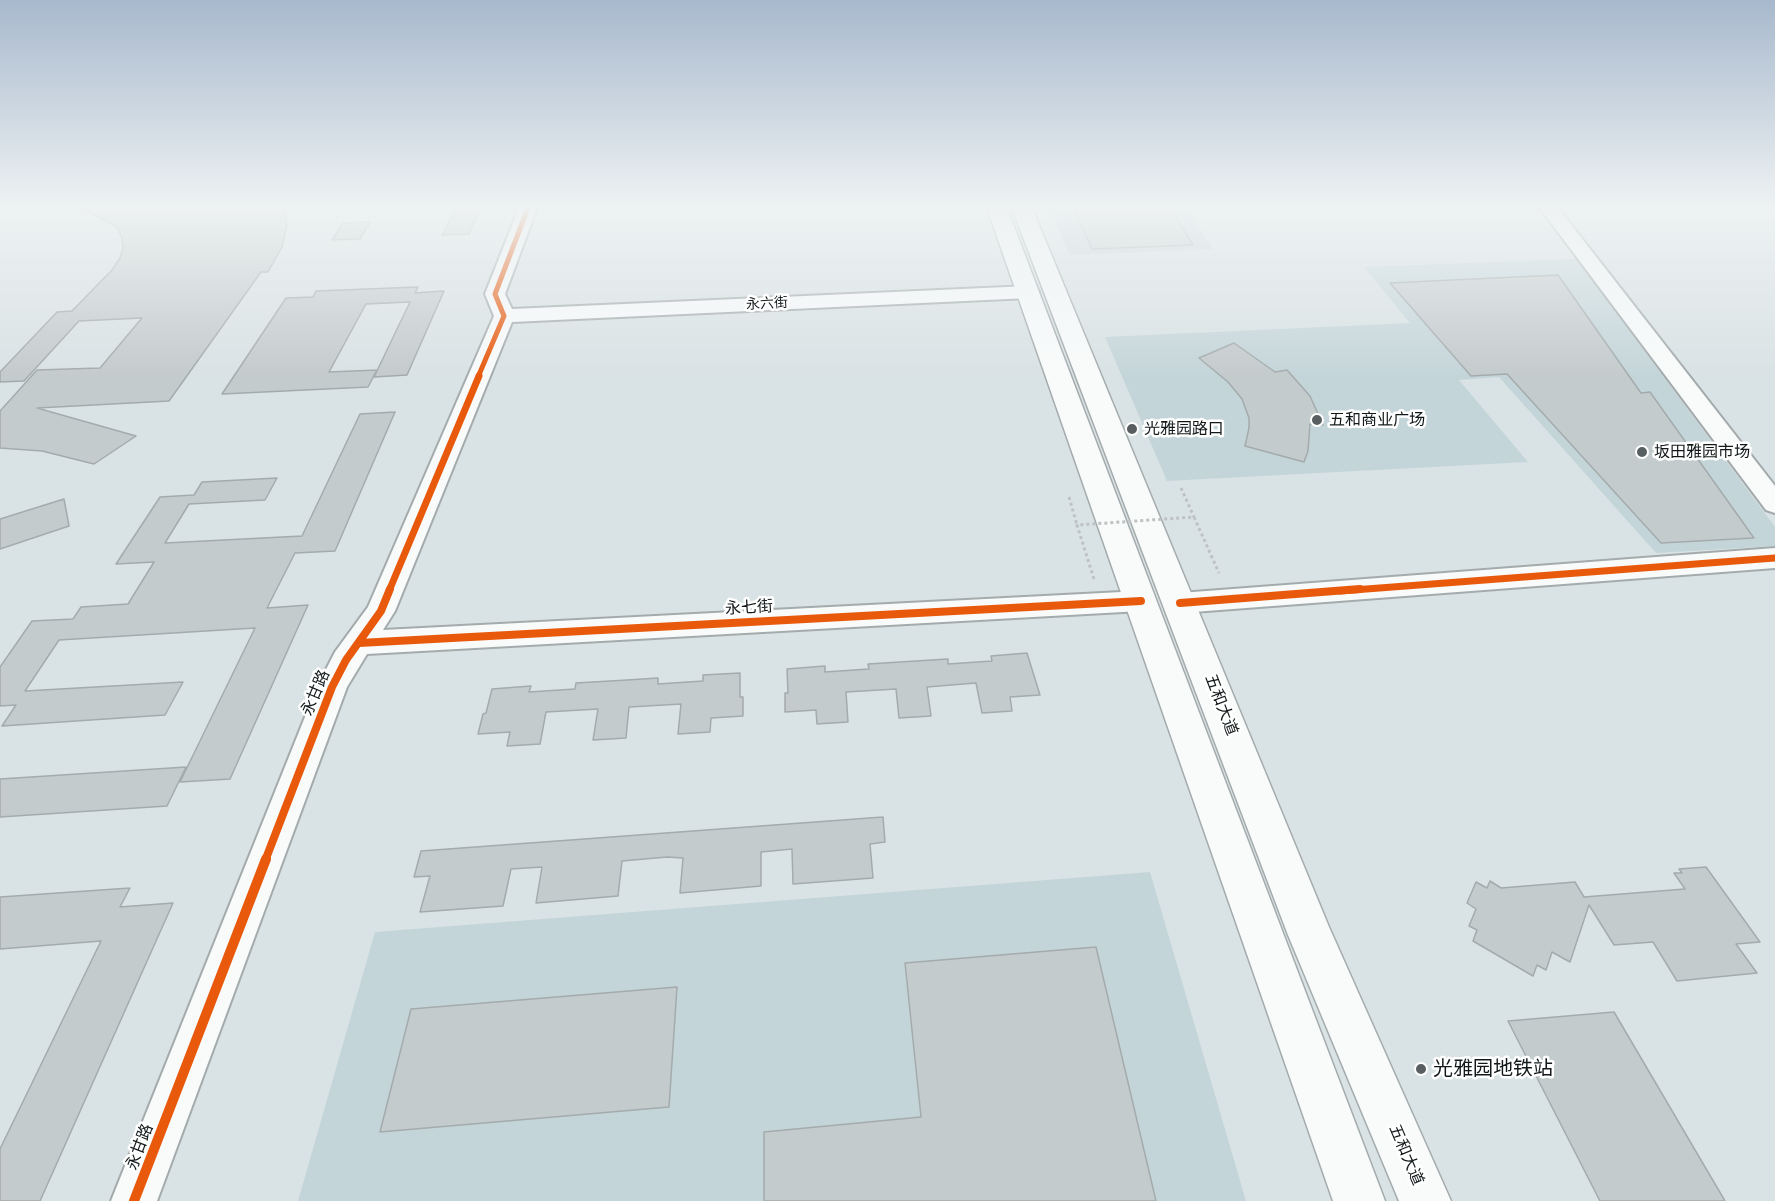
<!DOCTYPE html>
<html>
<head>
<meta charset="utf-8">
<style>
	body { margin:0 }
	canvas { display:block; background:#d9e2e4 }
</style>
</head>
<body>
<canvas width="1775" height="1201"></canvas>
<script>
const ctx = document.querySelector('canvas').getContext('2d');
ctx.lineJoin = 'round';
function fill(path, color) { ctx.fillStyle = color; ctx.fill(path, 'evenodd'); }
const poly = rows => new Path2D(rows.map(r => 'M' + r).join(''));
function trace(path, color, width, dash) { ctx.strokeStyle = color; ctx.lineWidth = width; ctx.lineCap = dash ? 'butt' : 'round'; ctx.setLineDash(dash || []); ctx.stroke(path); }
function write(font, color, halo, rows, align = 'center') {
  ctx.font = font + ' Merriweather,"Noto Sans SC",serif'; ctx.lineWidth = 5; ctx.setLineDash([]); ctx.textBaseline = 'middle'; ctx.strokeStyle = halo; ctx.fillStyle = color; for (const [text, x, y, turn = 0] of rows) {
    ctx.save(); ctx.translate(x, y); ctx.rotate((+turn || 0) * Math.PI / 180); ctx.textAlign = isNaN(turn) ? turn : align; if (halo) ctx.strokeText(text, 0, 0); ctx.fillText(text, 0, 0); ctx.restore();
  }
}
fill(poly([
	[1050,208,1186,208,1213,249,1070,255],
	[1576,259,1775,527,1775,546,1656,553,1499,377,1459,380,1528,462,1167,481,1105,337,1410,323,1364,267],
	[1150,872,1246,1201,298,1201,375,932]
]), '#c4d5d9');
const building = poly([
	[80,208,113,208,120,211,128,208,284,208,287,225,282,247,268,272,261,272,169,401,37,408,136,436,94,464,42,451,0,448,0,411,37,370,100,368,142,318,79,321,24,381,0,382,0,372,57,312,72,311,112,270,120,258,123,248,122,238,116,226,80,208],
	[456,208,481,208,469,234,442,235,456,208],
	[1073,208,1170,208,1193,245,1092,249,1073,208],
	[370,222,360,239,332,240,343,223,370,222],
	[1558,275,1641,393,1650,392,1754,538,1661,543,1507,374,1471,376,1390,283,1558,275],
	[418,287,415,293,444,291,407,375,374,377,410,302,366,304,329,372,377,370,368,387,222,394,286,298,313,297,316,291,418,287],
	[1234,343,1275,372,1287,370,1310,396,1323,425,1310,424,1308,451,1304,462,1245,446,1249,428,1249,418,1242,399,1228,382,1199,358,1234,343],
	[395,412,335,551,295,553,267,608,308,605,230,779,180,782,255,628,59,640,25,691,183,682,165,715,2,726,16,705,0,706,0,667,32,621,73,619,81,607,128,604,154,562,116,564,160,497,194,495,202,482,277,478,265,500,189,504,165,543,302,536,360,414,395,412],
	[64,499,69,526,0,549,0,519,64,499],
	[1027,653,1040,695,1010,697,1012,711,982,713,976,683,927,687,931,716,899,718,896,689,846,692,848,722,817,724,816,710,785,712,785,693,788,693,787,669,825,666,825,672,869,669,868,664,948,659,948,664,992,661,991,656,1027,653],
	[740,673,740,697,743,697,743,716,711,718,710,732,678,734,681,704,629,707,626,738,593,740,598,709,546,712,540,744,507,746,510,732,478,734,483,714,486,713,492,689,531,686,529,692,575,689,576,683,627,680,658,678,658,684,703,681,703,675,740,673],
	[186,767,167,806,0,817,0,779,186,767],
	[883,817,885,842,870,844,873,878,793,884,792,849,761,852,761,886,680,893,683,858,667,857,622,861,618,896,536,903,542,867,511,869,503,906,420,912,430,876,414,877,421,851,883,817],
	[1706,867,1760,942,1736,944,1757,973,1677,981,1653,942,1614,945,1589,905,1570,962,1552,952,1546,970,1537,965,1533,976,1473,941,1477,930,1469,926,1476,909,1467,903,1476,882,1487,888,1490,881,1501,888,1575,882,1584,897,1685,889,1674,873,1682,873,1679,869,1706,867],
	[130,888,120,907,173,903,40,1201,0,1201,0,1149,101,941,0,949,0,897,130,888],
	[1096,947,1156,1201,764,1201,764,1132,921,1117,905,963,1096,947],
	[677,987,669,1107,380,1132,411,1009,677,987],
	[1614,1012,1725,1201,1600,1201,1508,1021,1614,1012]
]);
fill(building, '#c4cbcd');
trace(building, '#a4abac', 1.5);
const minor = poly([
	[519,208,537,208,505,294,512,309,1029,286,1036,288,1039,292,1036,296,1029,298,512,322,395,611,383,630,1141,591,1151,594,1155,601,1151,608,1141,611,367,654,347,687,157,1201,111,1201,317,687,335,652,368,607,494,316,485,294,519,208],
	[1540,208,1558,208,1775,486,1775,513,1766,510,1540,208],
	[1775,548,1775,568,1180,613,1170,610,1166,603,1170,596,1180,593,1775,548]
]);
const major = poly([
	[987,208,1007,208,1385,1201,1333,1201,987,208],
	[1012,208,1032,208,1329,927,1451,1201,1399,1201,1288,935,1012,208]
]);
trace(minor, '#a4abac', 4);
trace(major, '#a4abac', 3);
trace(poly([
	[1181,488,1194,517],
	[1069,497,1077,525]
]), '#bfc2c3', 3, [3, 3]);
fill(minor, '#f9fbfb');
fill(major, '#f9fbfb');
trace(poly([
	[1094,579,1077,525,1194,517,1219,573]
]), '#bfc2c3', 3, [3, 3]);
trace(poly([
	[478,377,504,316,495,294,528,208]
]), '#e8590c', 5);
trace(poly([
	[389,591,479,376],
	[1340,591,1775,558]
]), '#e8590c', 7);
trace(poly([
	[1180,603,1360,589],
	[359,643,1141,601],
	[265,861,332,687,346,660,381,611,390,589]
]), '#e8590c', 8);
trace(poly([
	[134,1201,266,859]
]), '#e8590c', 10);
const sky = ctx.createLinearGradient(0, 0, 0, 376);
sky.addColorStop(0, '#a8b9cd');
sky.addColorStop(0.55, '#eef2f3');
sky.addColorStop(1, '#eef2f300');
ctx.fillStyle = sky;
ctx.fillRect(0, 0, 1775, 376);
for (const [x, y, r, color] of [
	[1317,420,6,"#585f61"],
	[1132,429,6,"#585f61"],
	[1642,452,6,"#585f61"],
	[1421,1069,6,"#585f61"]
]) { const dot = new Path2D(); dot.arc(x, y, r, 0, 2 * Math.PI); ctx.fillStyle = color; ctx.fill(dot); trace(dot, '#fff', 2); }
write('14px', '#13191a', '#fff', [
	["永六街",767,304,-3]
]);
write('16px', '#13191a', '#fff', [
	["五和商业广场",1329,420],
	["光雅园路口",1144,429],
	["坂田雅园市场",1654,452]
], 'left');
write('16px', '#13191a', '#fff', [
	["永七街",749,608,-3],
	["永甘路",316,693,-67],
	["五和大道",1221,705,69],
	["永甘路",140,1147,-69],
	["五和大道",1406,1155,67]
]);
write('20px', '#13191a', '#fff', [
	["光雅园地铁站",1433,1069]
], 'left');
</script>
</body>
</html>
